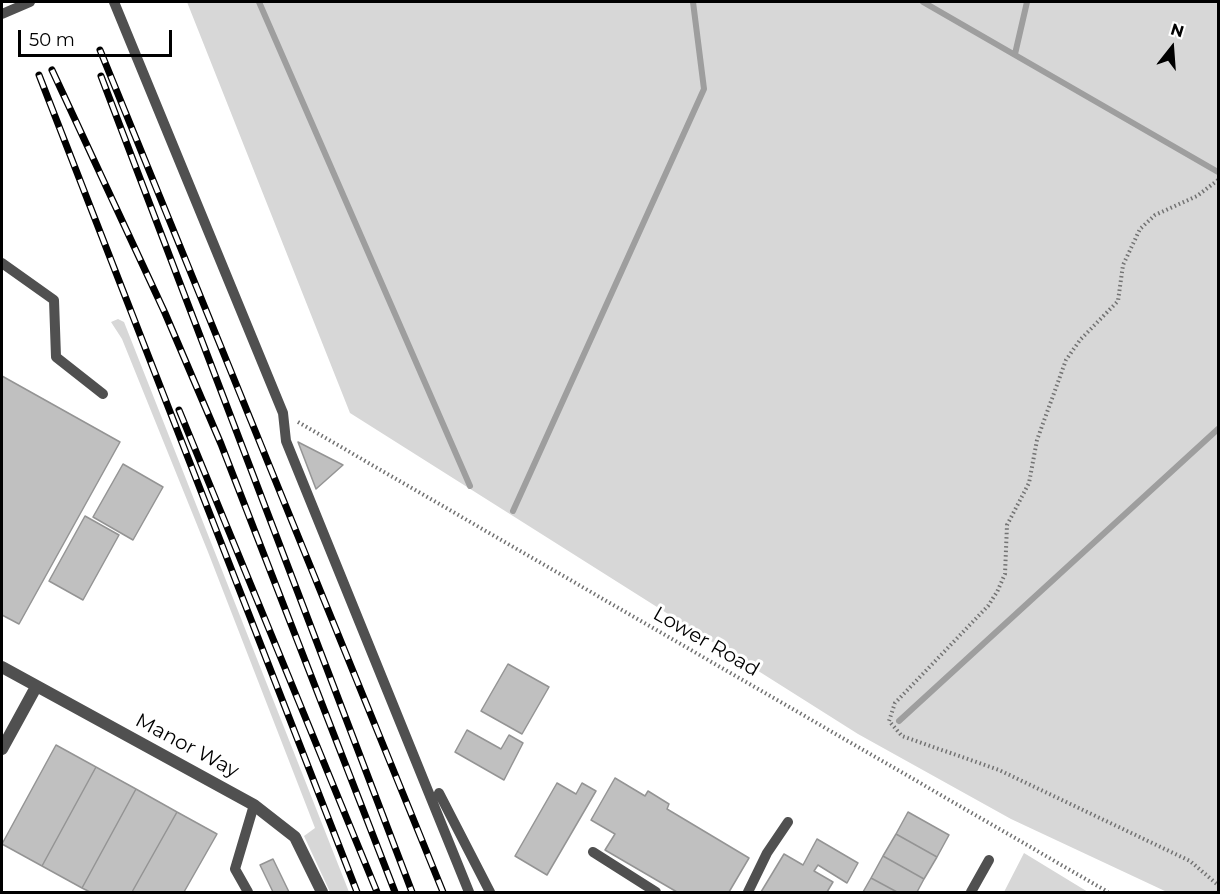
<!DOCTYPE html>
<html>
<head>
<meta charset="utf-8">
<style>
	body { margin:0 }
	#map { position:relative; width:1220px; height:894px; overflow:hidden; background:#fff; font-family:Montserrat,sans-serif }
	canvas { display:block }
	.frame { position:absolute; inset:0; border:3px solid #000; pointer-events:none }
	.north { position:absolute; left:1142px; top:18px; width:60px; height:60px; -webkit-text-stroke:4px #fff; paint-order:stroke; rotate:17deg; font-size:16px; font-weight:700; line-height:24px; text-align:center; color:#000 }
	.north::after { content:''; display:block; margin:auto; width:21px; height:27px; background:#000; clip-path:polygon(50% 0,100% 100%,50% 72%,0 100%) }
	.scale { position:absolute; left:18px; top:30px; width:154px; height:27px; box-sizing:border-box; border:3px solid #000; border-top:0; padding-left:8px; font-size:18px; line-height:21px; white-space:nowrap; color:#000; -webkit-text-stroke:4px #fff; paint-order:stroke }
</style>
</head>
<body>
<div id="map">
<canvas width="1220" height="894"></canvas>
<div class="frame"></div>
<div class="north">N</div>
<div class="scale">50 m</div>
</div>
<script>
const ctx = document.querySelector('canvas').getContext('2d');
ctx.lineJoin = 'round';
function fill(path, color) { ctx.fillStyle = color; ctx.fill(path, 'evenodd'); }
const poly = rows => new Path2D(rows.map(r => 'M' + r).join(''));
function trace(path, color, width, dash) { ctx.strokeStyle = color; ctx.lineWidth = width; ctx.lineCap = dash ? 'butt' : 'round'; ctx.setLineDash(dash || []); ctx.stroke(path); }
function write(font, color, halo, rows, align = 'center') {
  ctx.font = font + ' Montserrat,sans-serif'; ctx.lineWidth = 6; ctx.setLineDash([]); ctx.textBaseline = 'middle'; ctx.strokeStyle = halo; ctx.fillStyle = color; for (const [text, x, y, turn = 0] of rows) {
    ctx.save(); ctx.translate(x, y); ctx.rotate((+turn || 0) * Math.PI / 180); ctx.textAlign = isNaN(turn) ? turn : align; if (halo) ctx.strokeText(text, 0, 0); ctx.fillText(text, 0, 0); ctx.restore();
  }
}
fill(poly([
	[187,2,1218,2,1218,892,1167,892,1011,819,858,734,350,413],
	[118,319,124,322,349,892,330,892,304,836,315,828,208,552,122,339,111,322],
	[1024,853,1088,892,1004,892]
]), '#d7d7d7');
trace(poly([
	[259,2,470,486],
	[923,2,1218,172],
	[1015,54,1027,2],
	[513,511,704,89,693,2],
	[899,721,1218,429]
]), '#9e9e9e', 6);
const building = poly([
	[2,376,120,442,19,624,2,615,2,376],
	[298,442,343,465,316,489,298,442],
	[123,464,163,487,133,540,93,517,123,464],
	[85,516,119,535,83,600,49,581,85,516],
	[508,664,549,687,522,734,481,711,508,664],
	[467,730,501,749,509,735,523,743,504,780,455,752,467,730],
	[56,745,96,767,42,866,2,844,56,745],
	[96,767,136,789,82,888,42,866,96,767],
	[615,778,645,796,648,791,669,804,667,809,749,858,729,892,677,892,605,850,615,834,591,820,615,778],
	[557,783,576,794,582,783,596,791,547,875,515,856,557,783],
	[136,789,177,812,132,892,90,892,82,888,136,789],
	[177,812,217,834,184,892,132,892,177,812],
	[908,812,949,835,937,857,896,834,908,812],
	[896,834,937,857,924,879,883,856,896,834],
	[817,839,858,863,847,883,818,865,814,871,833,882,827,892,761,892,784,854,803,865,817,839],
	[883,856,924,879,917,892,897,892,871,878,883,856],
	[273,859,289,892,273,892,260,865,273,859],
	[871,878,897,892,863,892,871,878]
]);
fill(building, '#c0c0c0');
trace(building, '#949494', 1.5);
trace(poly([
	[1218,180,1197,196,1155,215,1140,229,1123,265,1118,301,1080,340,1066,360,1037,440,1029,483,1007,525,1005,574,997,592,988,606,895,703,889,721,902,736,999,770,1190,861,1218,885],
	[298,422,1108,892]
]), '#727272', 4, [1.5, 3]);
trace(poly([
	[114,2,283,413,286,441,469,892],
	[2,14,30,2],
	[2,263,54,300,56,357,103,394],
	[439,793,490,892],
	[593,852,656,892],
	[248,892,235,869,254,805],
	[748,892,767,853,788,822],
	[971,892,989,860]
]), '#505050', 10);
trace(poly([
	[2,667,254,805,295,837,322,892],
	[2,749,36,687]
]), '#505050', 12);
const rail = poly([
	[100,50,443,892],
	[52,70,165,313,221,444,395,892],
	[39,75,357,892],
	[101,76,412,892],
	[179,410,377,892]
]);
trace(rail, '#000', 7);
trace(rail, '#fff', 4.5, [14]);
write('20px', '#000', '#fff', [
	["Lower Road",706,642,30],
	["Manor Way",187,746,28]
]);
</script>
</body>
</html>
